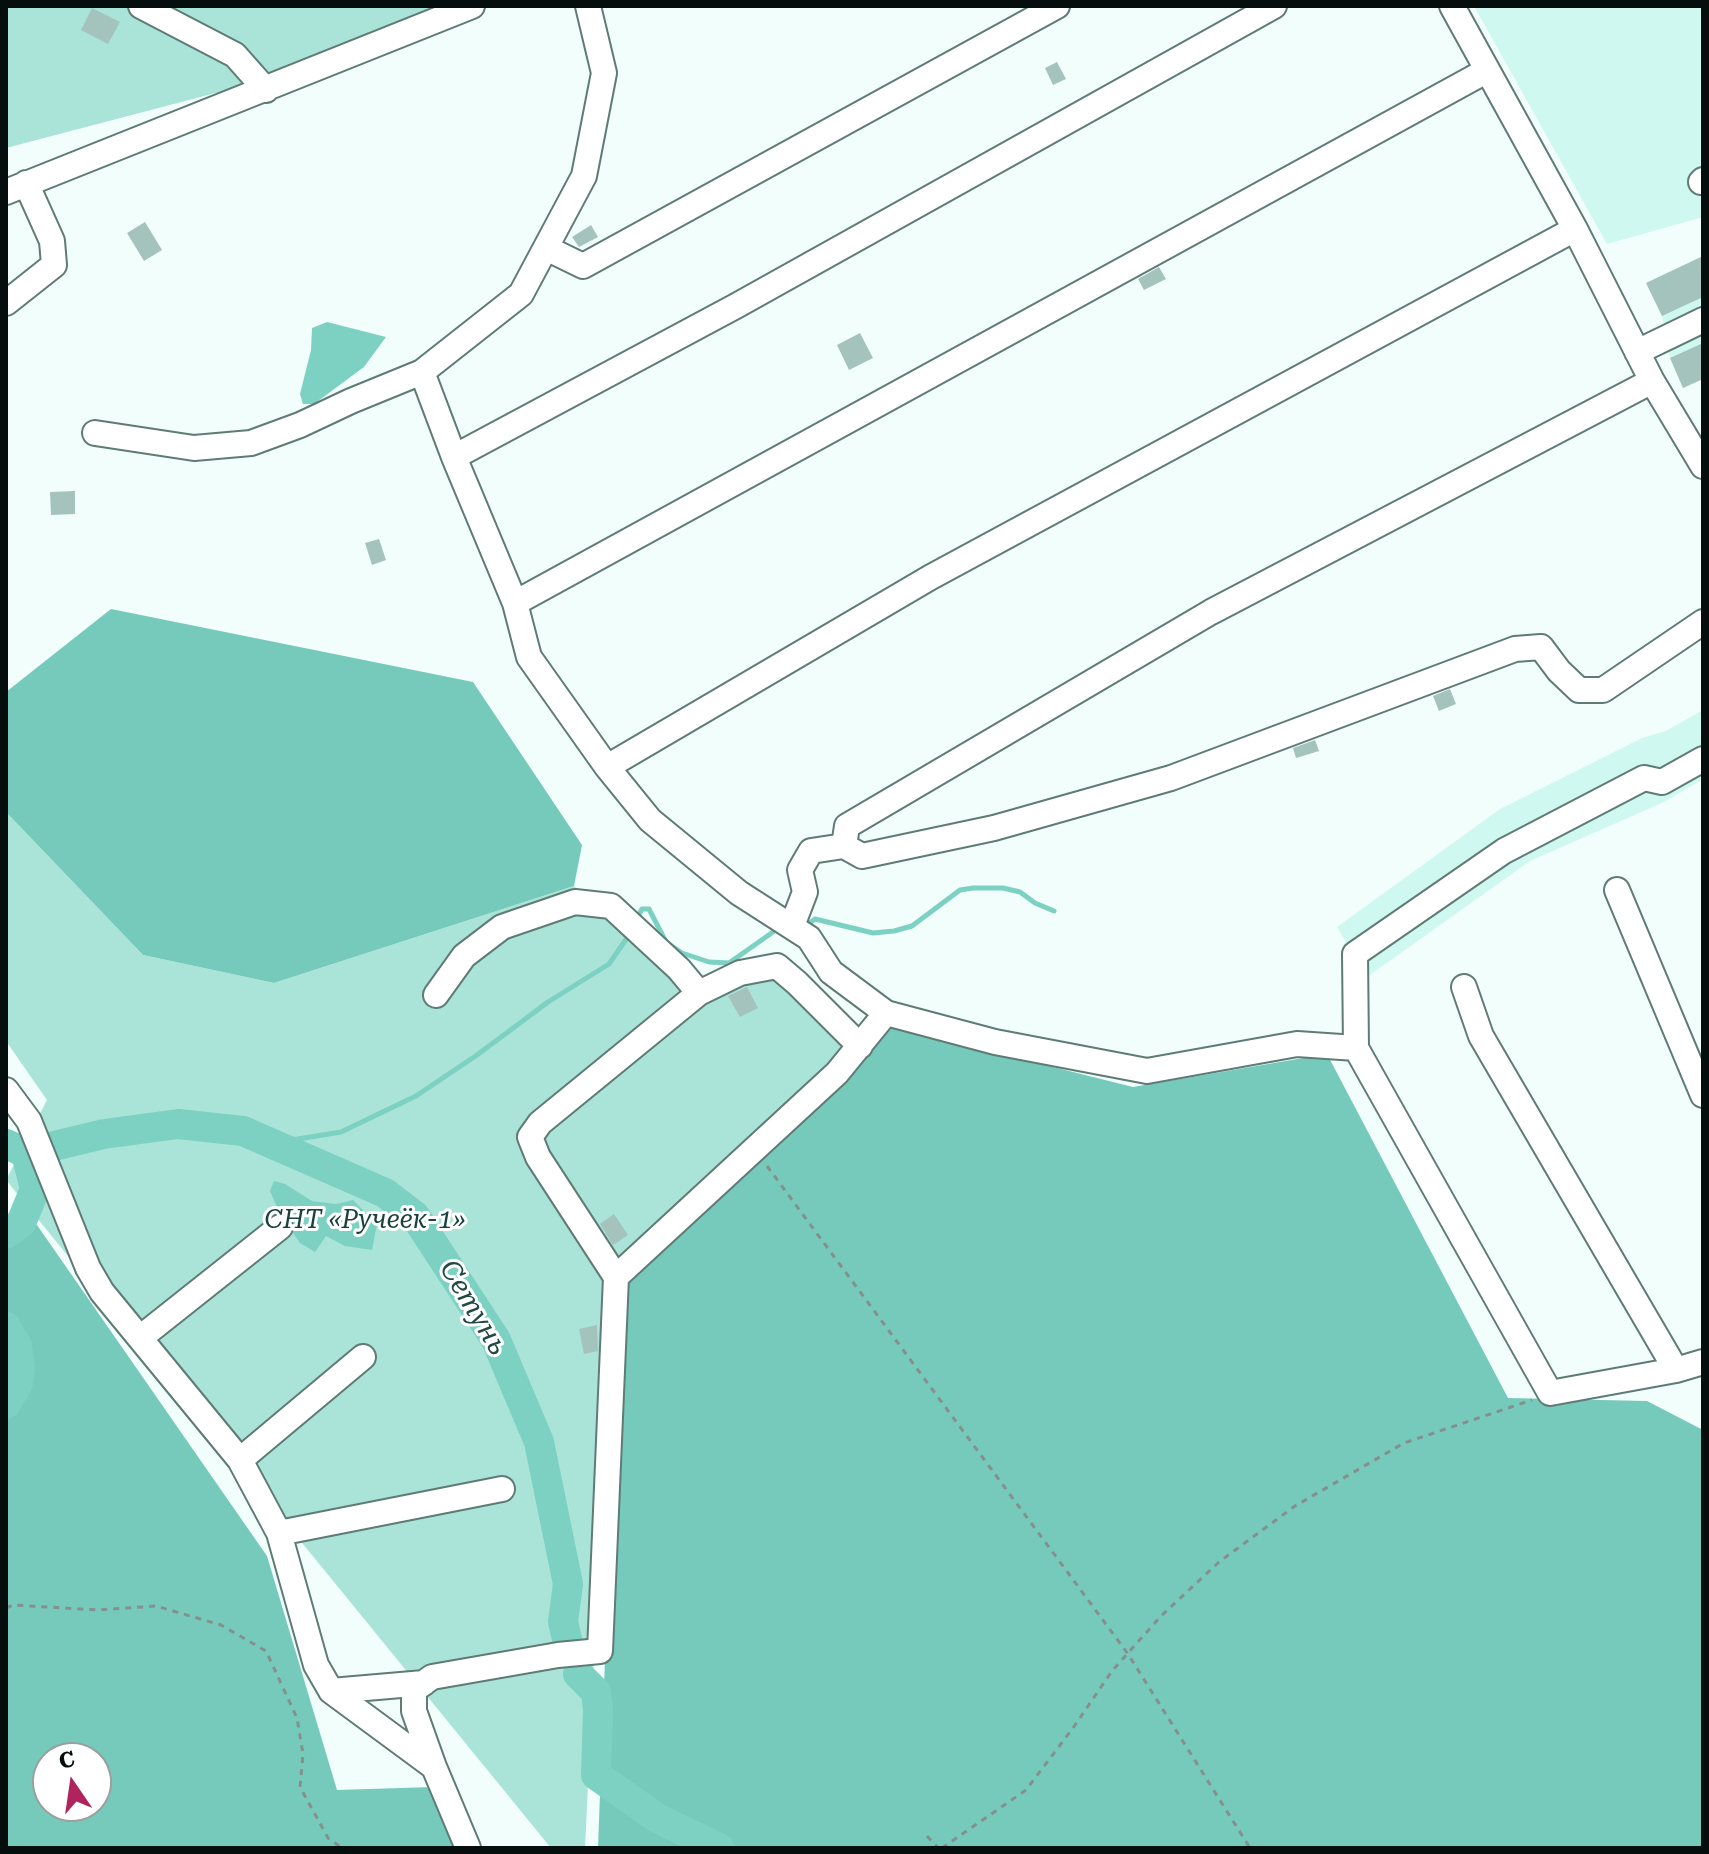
<!DOCTYPE html>
<html>
<head>
<meta charset="utf-8">
<style>
	body { margin:0 }
	#map { position:relative; width:1709px; height:1854px; overflow:hidden; background:#f1fefb; font-family:"Roboto Serif",serif }
	canvas { display:block }
	.frame { position:absolute; inset:0; border:8px solid #050e0c; pointer-events:none }
	.north { position:absolute; left:32px; top:1742px; width:80px; height:80px; box-sizing:border-box; background:#fff; border:2px solid #9b9f9e; border-radius:50%; rotate:347deg; font-size:22px; font-weight:700; line-height:32px; text-align:center; color:#050e0c }
	.north::after { content:''; display:block; margin:auto; width:28px; height:36px; background:#b0235d; clip-path:polygon(50% 0,100% 100%,50% 72%,0 100%) }
</style>
</head>
<body>
<div id="map">
<canvas width="1709" height="1854"></canvas>
<div class="frame"></div>
<div class="north">С</div>
</div>
<script>
const ctx = document.querySelector('canvas').getContext('2d');
ctx.lineJoin = 'round';
function fill(path, color) { ctx.fillStyle = color; ctx.fill(path, 'evenodd'); }
const poly = rows => new Path2D(rows.map(r => 'M' + r).join(''));
function trace(path, color, width, dash) { ctx.strokeStyle = color; ctx.lineWidth = width; ctx.lineCap = dash ? 'butt' : 'round'; ctx.setLineDash(dash || []); ctx.stroke(path); }
function write(font, color, halo, rows, align = 'center') {
  ctx.font = font + ' "Roboto Serif",serif'; ctx.lineWidth = 6; ctx.setLineDash([]); ctx.textBaseline = 'middle'; ctx.strokeStyle = halo; ctx.fillStyle = color; for (const [text, x, y, turn = 0] of rows) {
    ctx.save(); ctx.translate(x, y); ctx.rotate((+turn || 0) * Math.PI / 180); ctx.textAlign = isNaN(turn) ? turn : align; if (halo) ctx.strokeText(text, 0, 0); ctx.fillText(text, 0, 0); ctx.restore();
  }
}
fill(poly([
	[1474,6,1703,6,1703,217,1607,244],
	[1703,256,1703,379,1683,388,1670,358,1662,316,1646,283],
	[1703,710,1703,779,1664,802,1530,861,1367,977,1337,927,1500,809,1642,738,1666,731]
]), '#cff8f0');
fill(poly([
	[6,6,452,6,269,79,6,148],
	[6,812,143,955,274,983,574,886,700,1005,747,978,777,979,855,1048,612,1273,585,1848,551,1848,6,1180,47,1100,6,1041]
]), '#aae3d8');
fill(poly([
	[111,609,473,682,582,845,574,886,274,983,143,955,6,812,6,692],
	[893,1027,1133,1087,1327,1054,1508,1398,1647,1401,1703,1430,1703,1848,598,1848,619,1280],
	[21,1202,267,1556,337,1790,433,1787,481,1848,6,1848,6,1226],
	[48,1758,96,1758,96,1806,48,1806]
]), '#76cabb');
fill(poly([
	[327,322,386,337,364,367,314,404,303,404,300,394,311,350,312,328],
	[274,1181,285,1184,312,1201,336,1204,353,1200,377,1224,372,1250,345,1246,326,1236,315,1252,300,1243,280,1214,270,1191]
]), '#7dd1c3');
trace(poly([
	[636,920,642,909,649,909,666,942,682,953,709,962,729,963,773,932],
	[807,925,815,919,873,933,894,931,912,926,960,890,973,888,1003,888,1020,892,1035,903,1054,911],
	[273,1143,341,1132,416,1096,477,1055,548,1002,609,964,627,938]
]), '#7dd1c3', 5);
trace(poly([
	[6,1144,26,1153,35,1189,21,1223,6,1234],
	[54,1146,104,1134,178,1124,243,1131,385,1193,415,1216,496,1340,539,1442,568,1584,563,1622,567,1639],
	[6,1327,17,1346,20,1368,18,1383,6,1404],
	[578,1674,596,1692,598,1710,596,1775,657,1818,719,1848]
]), '#7dd1c3', 30);
fill(poly([
	[92,8,120,22,108,44,81,30],
	[1057,62,1066,79,1053,85,1045,68],
	[145,222,162,250,144,261,127,233],
	[591,225,598,237,579,247,572,237],
	[1703,256,1703,297,1662,316,1646,283],
	[1159,267,1166,279,1144,290,1138,279],
	[860,333,873,358,849,370,837,345],
	[1703,343,1703,379,1683,388,1670,358],
	[75,491,75,514,51,515,50,492],
	[379,539,386,560,372,565,365,543],
	[1450,689,1456,704,1439,711,1433,696],
	[1315,740,1319,751,1296,758,1293,748],
	[747,987,758,1008,740,1017,728,996],
	[614,1214,628,1235,613,1245,600,1224],
	[597,1325,598,1351,584,1354,579,1329]
]), '#a5c3bd');
const minor = poly([
	[141,6,235,55,266,90],
	[1452,6,1575,229,1652,381,1703,466],
	[1701,182,1703,180],
	[6,192,472,6],
	[546,248,583,266,1057,6],
	[6,303,54,265,52,241,26,183],
	[1637,352,1703,320],
	[422,372,454,457,515,603,529,657,607,767,650,820,739,893,809,938,831,972,886,1013,995,1042,1147,1071,1297,1044,1356,1048],
	[1652,381,1211,612,847,826,844,846,862,856,994,828,1171,778,1515,649,1541,647,1559,671,1579,690,1603,690,1703,622],
	[95,433,194,448,251,443,300,425,351,401,422,372,521,294,584,176,604,73,588,6],
	[454,457,736,306,1274,6],
	[515,603,1486,71],
	[1703,759,1662,782,1644,778,1504,851,1355,954,1356,1048,1550,1393,1676,1370,1703,1362],
	[607,767,931,577,1575,229],
	[1617,890,1703,1095],
	[792,926,805,892,800,870,811,851,844,846],
	[1464,987,1481,1036,1676,1370],
	[436,995,464,956,502,927,575,902,611,906,679,969,699,993],
	[6,1090,29,1121,88,1268,102,1292,240,1460,279,1533,316,1665,331,1691,434,1767],
	[616,1277,538,1157,530,1137,540,1123,699,993,740,973,777,966,797,983,860,1046],
	[140,1338,280,1227],
	[240,1460,363,1357],
	[279,1533,502,1489],
	[331,1691,424,1683],
	[468,1848,434,1767,414,1711,414,1690,432,1677,558,1655,600,1651,616,1277,837,1073,886,1013]
]);
trace(minor, '#5f7b75', 28);
trace(poly([
	[767,1166,1128,1654,1250,1848],
	[6,1608,13,1605,98,1610,156,1606,221,1625,266,1651,297,1718,303,1754,300,1787,328,1838,342,1848],
	[927,1836,938,1848],
	[942,1848,1026,1790,1073,1728,1112,1671,1161,1616,1219,1562,1295,1506,1404,1443,1532,1400]
]), '#85908e', 3, [6, 6]);
trace(minor, '#fff', 24);
write('italic 26px', '#1a413b', '#fff', [
	["СНТ «Ручеёк-1»",365,1220]
]);
write('italic 28px', '#224943', '#fff', [
	["Сетунь",473,1308,59]
]);
</script>
</body>
</html>
